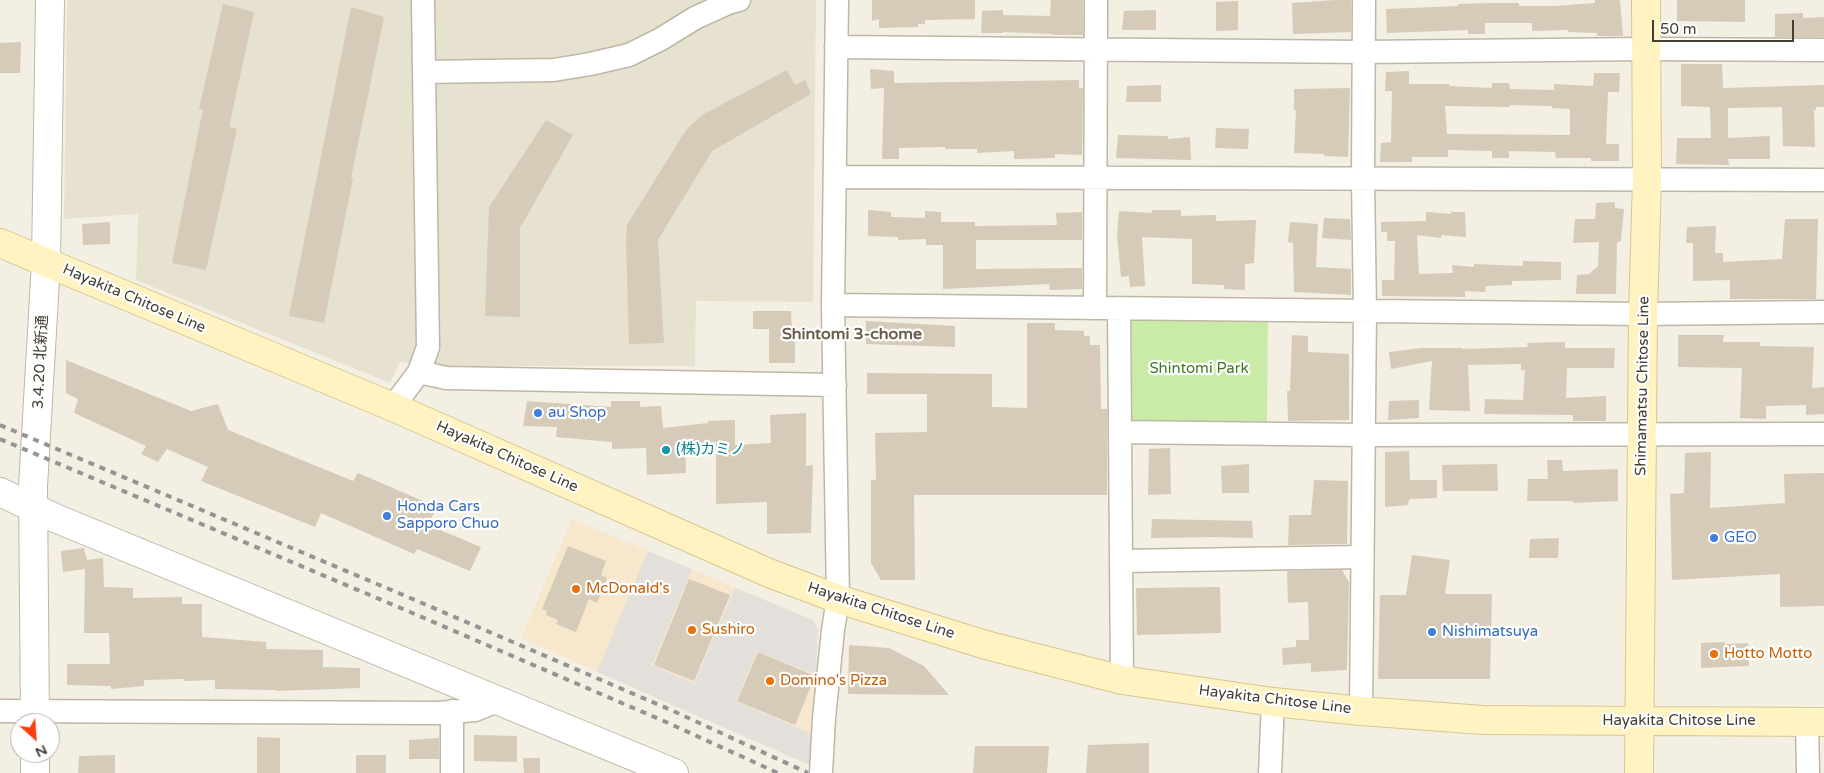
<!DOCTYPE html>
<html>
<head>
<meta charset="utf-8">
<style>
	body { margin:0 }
	#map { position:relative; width:1824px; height:773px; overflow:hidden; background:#f3efe3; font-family:"Varela Round",sans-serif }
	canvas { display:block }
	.north { position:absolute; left:10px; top:713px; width:50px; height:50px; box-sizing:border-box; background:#fff; border:1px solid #b5b2ad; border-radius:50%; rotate:154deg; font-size:14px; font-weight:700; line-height:20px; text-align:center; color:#453f33 }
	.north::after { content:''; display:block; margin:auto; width:18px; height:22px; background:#ff3d0e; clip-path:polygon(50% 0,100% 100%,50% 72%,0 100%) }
	.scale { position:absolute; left:1652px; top:20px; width:142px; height:22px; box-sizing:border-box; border:2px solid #453f33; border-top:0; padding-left:6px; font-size:15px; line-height:18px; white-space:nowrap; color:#453f33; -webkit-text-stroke:4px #fff; paint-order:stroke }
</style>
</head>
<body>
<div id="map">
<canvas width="1824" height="773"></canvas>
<div class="north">N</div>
<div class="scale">50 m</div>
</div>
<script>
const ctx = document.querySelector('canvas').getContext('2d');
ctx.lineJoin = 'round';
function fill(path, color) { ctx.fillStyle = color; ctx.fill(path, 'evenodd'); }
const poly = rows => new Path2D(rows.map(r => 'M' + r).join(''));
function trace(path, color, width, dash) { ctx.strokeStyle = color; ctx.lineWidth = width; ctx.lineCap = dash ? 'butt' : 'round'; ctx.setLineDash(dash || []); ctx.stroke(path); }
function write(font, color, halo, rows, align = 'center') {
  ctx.font = font + ' "Varela Round","Noto Sans JP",sans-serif'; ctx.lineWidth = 4.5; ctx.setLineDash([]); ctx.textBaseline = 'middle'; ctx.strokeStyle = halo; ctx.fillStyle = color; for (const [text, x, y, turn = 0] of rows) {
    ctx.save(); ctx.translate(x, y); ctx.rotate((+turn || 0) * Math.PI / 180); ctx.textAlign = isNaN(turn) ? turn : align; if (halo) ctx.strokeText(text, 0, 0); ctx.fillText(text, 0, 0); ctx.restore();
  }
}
fill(poly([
	[67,0,816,0,813,302,696,301,695,366,439,366,400,362,390,383,136,280,138,214,64,219]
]), '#e7e1d0');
fill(poly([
	[572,519,813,620,818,630,812,766,521,638]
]), '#f7e7cc');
fill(poly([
	[1132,317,1268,318,1267,422,1131,420]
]), '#caeba8');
fill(poly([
	[648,551,692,569,652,665,694,684,735,588,813,620,818,630,816,675,757,651,736,701,814,735,812,766,597,672]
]), '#e3e0dc');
fill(poly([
	[872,0,975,0,975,19,925,20,925,24,918,24,918,27,879,28,879,19,872,21],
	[1051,0,1083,0,1083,35,1053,35,1053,34,1003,32,1003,33,981,33,982,11,1003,10,1003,15,1050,16],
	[1336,0,1351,0,1351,32,1293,34,1292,3],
	[1595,0,1620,0,1623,36,1597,36,1597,33,1568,32,1568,30,1532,31,1532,23,1485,23,1485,34,1468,34,1468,30,1387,33,1386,9,1458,6,1458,4,1491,3,1519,3,1519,6,1555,6,1595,3],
	[1677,0,1745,0,1745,22,1677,21],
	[1238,1,1238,30,1216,31,1216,2],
	[223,4,254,12,229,127,237,129,206,270,172,263,203,109,199,109],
	[351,7,384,17,351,178,353,178,324,323,289,316],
	[1156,10,1156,30,1122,30,1124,11],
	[1803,13,1803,18,1824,17,1824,37,1775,37,1775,14],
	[21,42,20,73,0,73,0,43],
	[1681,64,1722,64,1723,88,1824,85,1824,107,1816,107,1816,110,1814,110,1815,147,1783,146,1782,107,1728,108,1728,138,1770,136,1770,159,1728,159,1729,165,1676,164,1677,138,1711,138,1710,107,1681,106],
	[870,69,894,71,894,83,1079,80,1079,88,1083,88,1082,155,1055,154,1055,158,1014,159,1014,151,977,153,977,149,945,149,945,147,899,148,899,159,882,159,884,88,871,89],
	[787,70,795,85,805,80,811,94,712,151,658,240,664,343,629,344,626,242,627,225,686,130,702,115],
	[1409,71,1409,84,1449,84,1449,86,1492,88,1492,83,1509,83,1510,89,1554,90,1554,84,1593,86,1594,73,1620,73,1619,92,1608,92,1606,144,1619,144,1619,161,1591,161,1591,158,1556,158,1555,152,1509,151,1509,158,1492,158,1492,151,1448,150,1448,157,1412,157,1412,162,1380,162,1381,143,1391,142,1392,91,1385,91,1386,72],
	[1510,105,1552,106,1552,108,1570,109,1570,135,1447,134,1445,106,1510,107],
	[1161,85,1161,102,1126,102,1127,86],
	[1350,88,1348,157,1324,156,1324,154,1294,153,1296,110,1294,110,1294,89],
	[546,120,573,135,520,228,520,317,485,316,489,207],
	[1216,128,1249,129,1248,149,1215,148],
	[1118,135,1168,136,1168,139,1190,137,1191,160,1116,158],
	[1615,202,1615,208,1624,209,1621,241,1617,242,1616,294,1576,294,1577,275,1589,274,1598,266,1599,242,1573,243,1575,219,1595,219,1596,203],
	[868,210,891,212,891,217,925,218,925,211,941,212,941,222,975,222,975,226,1057,225,1056,213,1082,212,1082,240,976,240,976,269,1082,268,1082,289,1050,290,1049,284,943,289,943,245,926,245,926,239,898,240,898,237,868,236],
	[1152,210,1181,210,1181,216,1216,215,1216,221,1256,220,1254,263,1245,264,1245,290,1224,289,1224,285,1192,284,1192,239,1142,237,1145,286,1130,287,1129,276,1121,277,1117,235,1119,211,1152,213],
	[1426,212,1451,214,1451,212,1465,212,1466,237,1441,235,1441,238,1417,235,1419,274,1453,273,1452,265,1474,267,1474,264,1523,266,1523,261,1561,262,1561,280,1512,281,1512,285,1486,286,1485,292,1465,291,1465,297,1382,296,1382,280,1394,280,1395,241,1387,241,1387,232,1381,232,1381,222,1426,221],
	[1324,218,1350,219,1351,240,1322,238],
	[1785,219,1818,219,1816,299,1730,299,1730,280,1693,281,1693,243,1686,243,1687,227,1716,226,1715,253,1723,253,1723,262,1782,259],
	[110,222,110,244,83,245,82,224],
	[1290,222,1318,224,1316,267,1351,269,1351,295,1294,292,1293,243,1288,242],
	[753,311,791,311,792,331,795,331,795,363,769,363,769,329,753,329],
	[866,321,955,326,955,347,866,344],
	[1027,323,1055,323,1055,330,1084,331,1084,336,1090,336,1090,345,1100,345,1101,409,1107,409,1107,495,914,495,915,580,881,580,871,563,871,480,876,480,875,433,927,432,927,394,867,394,867,373,992,374,992,407,1027,408],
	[1292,335,1308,336,1308,352,1349,354,1349,420,1288,421,1287,391,1290,391],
	[1678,335,1724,335,1723,342,1760,342,1760,346,1814,347,1812,388,1824,387,1824,414,1806,415,1806,405,1766,406,1766,419,1740,418,1742,368,1678,367],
	[1565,342,1565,348,1615,348,1614,368,1567,368,1566,398,1606,396,1606,421,1573,421,1573,415,1484,414,1485,399,1523,400,1525,370,1521,370,1521,364,1468,365,1470,411,1429,410,1432,361,1391,369,1389,352,1421,348,1462,348,1462,349,1528,347,1527,343],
	[66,360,191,411,218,404,228,430,353,481,358,473,437,507,428,525,481,547,470,571,417,549,414,554,321,513,315,527,201,481,208,467,167,449,158,462,141,454,146,446,74,413,78,399,66,393],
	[1419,400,1419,418,1388,420,1389,401],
	[527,401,611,407,611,401,640,401,640,407,661,406,663,428,708,423,708,421,735,420,735,445,771,443,770,415,806,413,806,466,813,465,811,533,767,534,767,502,716,504,716,442,685,443,686,473,647,475,646,448,612,449,612,442,556,437,557,427,523,426],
	[1170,448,1171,494,1148,495,1149,449],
	[1409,451,1410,480,1437,480,1437,498,1409,499,1408,505,1385,507,1385,452],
	[1711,452,1710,508,1785,503,1784,474,1824,473,1824,606,1780,607,1780,574,1672,580,1670,494,1684,493,1685,453],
	[1547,460,1562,460,1563,471,1618,469,1618,501,1573,503,1573,501,1527,501,1528,479,1548,479],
	[1249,464,1249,493,1222,493,1221,466],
	[1497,464,1498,491,1443,491,1442,465],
	[1314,480,1348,481,1347,544,1288,545,1289,515,1311,515],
	[1152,519,1252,521,1253,538,1215,537,1151,538],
	[1559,538,1558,558,1529,558,1530,539],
	[568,546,606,561,601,575,607,578,597,603,589,599,576,632,556,624,558,620,546,615,547,611,542,609],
	[84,548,87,560,103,558,104,587,133,588,133,598,182,597,182,604,202,604,202,637,266,642,266,649,323,650,323,667,360,668,360,688,276,691,276,690,215,689,215,680,184,681,184,679,144,680,144,686,111,689,111,686,67,685,67,664,110,664,109,633,84,633,85,569,63,572,61,551],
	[1412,555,1450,560,1445,594,1492,594,1490,679,1378,679,1380,595,1406,595],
	[1342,570,1349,582,1347,670,1311,672,1311,663,1283,665,1282,648,1296,647,1296,640,1309,640,1308,602,1288,603,1287,571],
	[689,579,730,595,694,681,654,665],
	[1220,587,1221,633,1137,635,1136,588],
	[1725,642,1725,644,1748,643,1749,666,1701,668,1701,643],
	[849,645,889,648,924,666,949,695,848,694],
	[758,652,815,676,795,725,737,701],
	[474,735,517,736,517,762,474,761],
	[257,737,280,738,280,773,257,773],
	[439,738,439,759,409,759,409,740],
	[1149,743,1149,773,1086,773,1088,745],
	[975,746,1049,746,1047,773,973,773],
	[115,755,115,773,78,773,79,756],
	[356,755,386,755,386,773,356,773],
	[523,758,540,758,540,773,524,773]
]), '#d5cbb8');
const minor = poly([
	[836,47,1364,52,1645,49,1824,50],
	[424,72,554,70,590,64,629,55,661,39,695,18,728,3,739,0],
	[836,177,1824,180],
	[833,305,1643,314,1824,312],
	[1095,308,1096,0],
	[1119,308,1122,680],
	[419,372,446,378,835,385],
	[393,407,419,372,428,347,423,0],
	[1120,432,1364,435,1824,434],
	[1122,561,1362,557],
	[0,711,438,713,475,710,499,700],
	[452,711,452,773],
	[1361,711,1365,311,1363,179,1364,0],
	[1807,721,1808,773],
	[821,773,824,718,833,630,838,599,833,305,837,0],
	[1270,773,1273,702]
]);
const tertiary = poly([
	[0,492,55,518,674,773],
	[35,723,33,487,46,262,50,0],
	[35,753,35,773]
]);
const secondary = poly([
	[0,243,393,407,769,573,838,599,986,645,1122,680,1273,702,1361,711,1483,720,1824,722],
	[1639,773,1643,314,1647,180,1646,0]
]);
trace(minor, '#bfb7a5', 25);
trace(tertiary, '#bfb7a5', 30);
trace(secondary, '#d6c78f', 30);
trace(minor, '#fff', 22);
trace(tertiary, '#fff', 28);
trace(secondary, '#fff3c1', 28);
trace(poly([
	[0,425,415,600,671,710,808,773],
	[0,439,410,612,666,722,778,773]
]), '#949494', 4, [6, 6]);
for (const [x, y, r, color] of [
	[538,413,5,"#3f7fe0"],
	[666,450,5,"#0f9aa8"],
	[387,516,5,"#3f7fe0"],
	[1714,538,5,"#3f7fe0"],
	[576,589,5,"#e8710a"],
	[692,630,5,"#e8710a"],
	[1432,632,5,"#3f7fe0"],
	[1714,654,5,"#e8710a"],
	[770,681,5,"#e8710a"]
]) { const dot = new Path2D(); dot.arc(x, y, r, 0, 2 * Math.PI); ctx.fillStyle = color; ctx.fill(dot); trace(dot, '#fff', 2); }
write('15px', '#453f33', '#fff', [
	["Hayakita Chitose Line",134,299,23],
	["3.4.20 北新通",41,362,-87],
	["Shimamatsu Chitose Line",1643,386,-89],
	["Hayakita Chitose Line",507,457,24],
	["Hayakita Chitose Line",881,611,18],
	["Hayakita Chitose Line",1275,700,7],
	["Hayakita Chitose Line",1679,721]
]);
write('15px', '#407a22', '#fff', [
	["Shintomi Park",1199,369]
]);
write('15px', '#366cbe', '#fff', [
	["au Shop",548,413],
	["Honda Cars",397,507],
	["Sapporo Chuo",397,524],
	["GEO",1724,538],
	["Nishimatsuya",1442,632]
], 'left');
write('15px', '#0d838f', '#fff', [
	["(株)カミノ",676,450]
], 'left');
write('15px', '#c56008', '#fff', [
	["McDonald's",586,589],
	["Sushiro",702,630],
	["Hotto Motto",1724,654],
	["Domino's Pizza",780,681]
], 'left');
write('bold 16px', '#695d49', '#fff', [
	["Shintomi 3-chome",852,335]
]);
</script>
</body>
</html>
